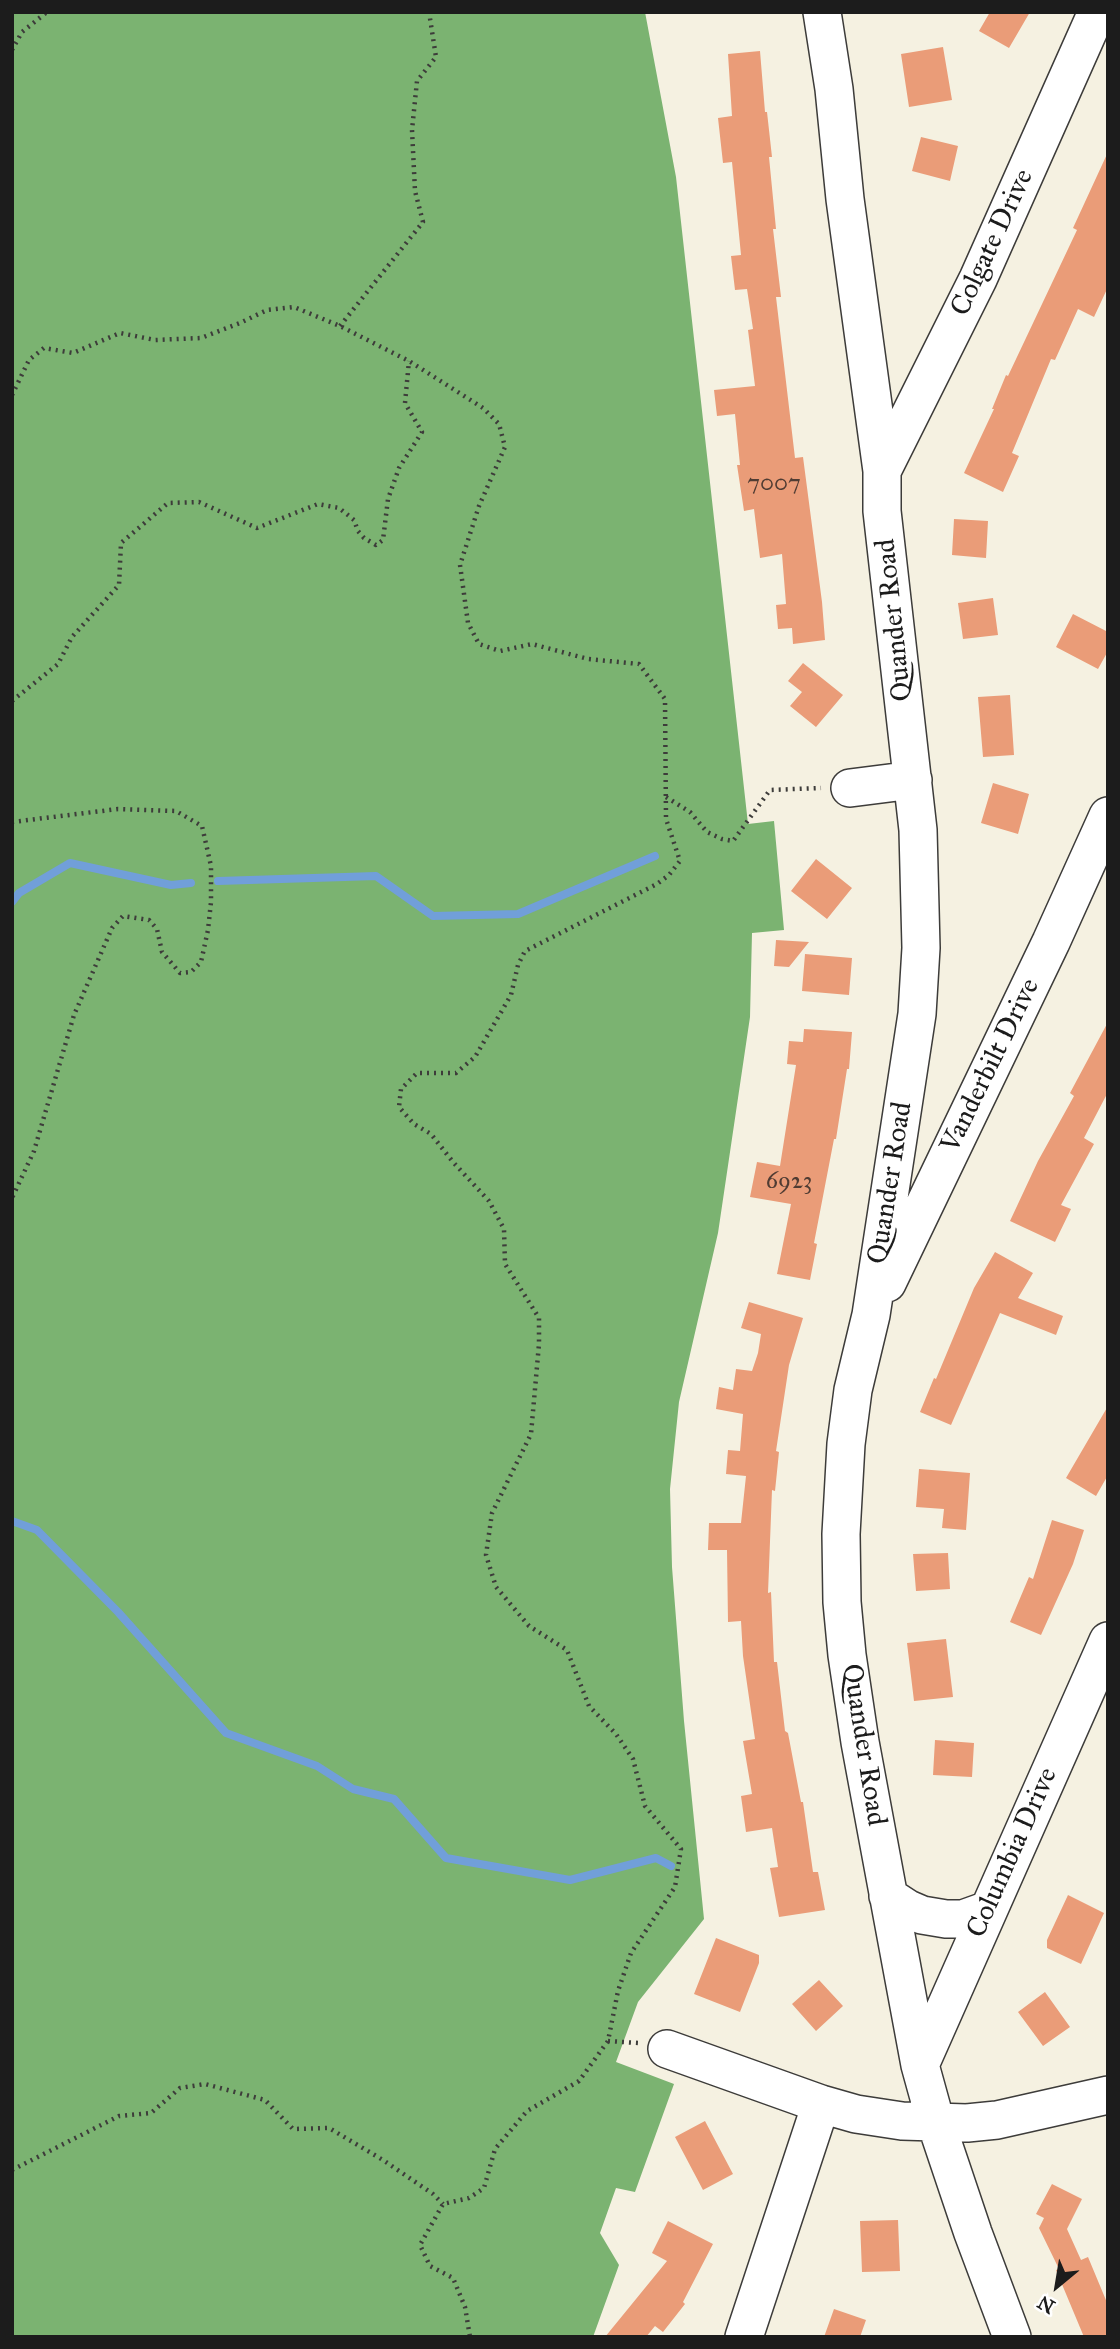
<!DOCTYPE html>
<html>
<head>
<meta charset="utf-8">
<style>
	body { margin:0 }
	#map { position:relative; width:1120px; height:2349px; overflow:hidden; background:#f5f1e1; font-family:"IM FELL Great Primer",serif }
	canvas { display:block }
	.frame { position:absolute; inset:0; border:14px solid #1c1c1c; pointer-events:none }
	.north { position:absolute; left:1022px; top:2251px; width:70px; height:70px; -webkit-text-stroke:5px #fff; paint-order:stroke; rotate:210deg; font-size:19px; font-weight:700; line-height:28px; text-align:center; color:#1c1c1c }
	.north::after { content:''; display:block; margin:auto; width:24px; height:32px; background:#1c1c1c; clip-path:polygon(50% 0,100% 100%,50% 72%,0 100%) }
</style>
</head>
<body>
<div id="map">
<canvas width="1120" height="2349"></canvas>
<div class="frame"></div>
<div class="north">N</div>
</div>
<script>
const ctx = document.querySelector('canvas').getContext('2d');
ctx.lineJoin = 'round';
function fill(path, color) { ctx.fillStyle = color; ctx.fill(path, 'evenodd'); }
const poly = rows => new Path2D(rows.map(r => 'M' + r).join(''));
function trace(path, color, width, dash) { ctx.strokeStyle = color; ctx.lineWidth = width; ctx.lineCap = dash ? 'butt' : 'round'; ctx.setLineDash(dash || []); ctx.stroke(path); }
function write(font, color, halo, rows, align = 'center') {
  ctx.font = font + ' "IM FELL Great Primer",serif'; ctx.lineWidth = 5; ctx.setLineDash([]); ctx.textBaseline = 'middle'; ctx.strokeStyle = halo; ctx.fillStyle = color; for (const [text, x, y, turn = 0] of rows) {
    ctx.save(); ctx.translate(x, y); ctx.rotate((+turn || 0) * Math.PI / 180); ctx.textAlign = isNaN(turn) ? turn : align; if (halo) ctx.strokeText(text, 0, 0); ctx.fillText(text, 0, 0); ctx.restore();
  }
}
fill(poly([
	[12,12,645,12,676,177,748,824,774,821,784,930,752,933,750,1017,718,1233,679,1402,670,1489,672,1567,684,1721,704,1919,638,2002,616,2062,674,2084,635,2192,616,2188,600,2233,619,2265,593,2337,12,2337]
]), '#7bb371');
trace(poly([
	[218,881,376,876,433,916,518,914,655,856],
	[12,902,19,893,70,863,171,885,191,883],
	[12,1521,37,1530,118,1612,226,1733,317,1766,353,1789,394,1799,446,1858,570,1880,656,1858,671,1866]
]), '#719fd9', 8);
fill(poly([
	[990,12,1030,12,1009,48,979,31],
	[943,47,952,100,909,107,901,54],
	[760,51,765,112,767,112,772,157,769,157,776,229,773,229,781,297,776,297,795,458,803,457,822,602,825,640,793,644,792,628,778,629,776,605,786,604,782,554,760,558,754,509,744,511,737,465,740,465,735,414,717,416,714,390,755,386,748,330,753,329,747,289,735,290,731,256,741,255,732,162,723,163,718,118,732,116,728,54],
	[921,137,958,146,950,181,912,171],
	[1108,152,1108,287,1094,317,1078,309,1055,360,1051,359,1012,453,1019,456,1003,492,964,473,994,409,992,409,1006,375,1008,376,1077,230,1073,228],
	[954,519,988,521,986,558,952,555],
	[993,598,998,635,963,639,958,603],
	[1073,614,1108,632,1108,651,1098,669,1056,647],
	[803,663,843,695,816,727,790,706,802,692,788,681],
	[1010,695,1014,755,983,757,978,697],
	[993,783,1029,794,1018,834,981,823],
	[816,859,852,888,827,919,791,891],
	[776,940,809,942,789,967,774,966],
	[805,954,852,958,849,995,802,991],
	[1108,1022,1108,1092,1084,1138,1094,1144,1061,1205,1071,1209,1055,1242,1010,1221,1038,1161,1074,1096,1070,1093],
	[804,1029,852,1032,849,1069,847,1069,836,1139,834,1139,814,1243,817,1244,810,1280,777,1274,791,1204,750,1197,757,1162,780,1166,796,1065,787,1064,789,1041,803,1042],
	[995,1252,1033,1273,1018,1298,1063,1316,1056,1335,1000,1313,951,1425,920,1412,934,1378,936,1379,974,1288],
	[749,1302,803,1318,789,1365,776,1451,779,1452,775,1491,772,1490,768,1593,771,1592,774,1662,777,1662,785,1731,788,1733,801,1802,803,1802,813,1872,818,1872,825,1910,779,1917,770,1868,778,1867,772,1828,746,1832,741,1796,752,1794,743,1741,755,1739,743,1656,741,1621,728,1622,727,1550,708,1550,709,1523,741,1523,746,1476,726,1474,728,1450,740,1451,743,1414,716,1409,719,1387,733,1390,736,1369,752,1371,758,1353,761,1334,741,1328],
	[1108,1406,1108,1475,1096,1496,1066,1478],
	[919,1469,970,1473,966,1530,942,1528,944,1509,916,1507],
	[1052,1520,1084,1530,1073,1564,1041,1635,1010,1622,1029,1577,1033,1579],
	[948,1553,950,1589,916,1591,913,1554],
	[946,1639,953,1697,914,1701,907,1643],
	[935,1740,974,1743,972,1777,933,1775],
	[1068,1895,1104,1913,1081,1964,1047,1948,1047,1940],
	[716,1938,759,1955,759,1963,740,2012,694,1994],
	[819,1980,843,2006,816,2031,792,2004],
	[1045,1992,1070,2027,1043,2046,1018,2012],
	[705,2121,733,2174,703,2190,675,2137],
	[1052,2184,1082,2199,1067,2229,1081,2260,1088,2257,1108,2305,1108,2337,1084,2337,1056,2270,1059,2269,1039,2228,1044,2218,1036,2214],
	[898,2220,900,2271,862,2272,860,2221],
	[668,2221,713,2244,683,2302,685,2304,663,2332,655,2326,646,2337,605,2337,667,2261,652,2253],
	[834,2309,866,2320,860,2337,824,2337]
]), '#ea9c78');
const minor = poly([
	[822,12,834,89,845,199,882,471,882,511,918,830,921,948,917,1014,871,1315,853,1390,846,1444,841,1534,842,1602,847,1655,860,1742,920,2065,936,2123,973,2233,1012,2337],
	[882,471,978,279,1097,12],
	[850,788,913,780],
	[887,1283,1051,942,1108,816],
	[888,1896,908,1909,922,1915,946,1919,963,1919,988,1910],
	[667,2049,821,2104,856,2114,902,2121,967,2123,997,2120,1108,2095],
	[920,2065,1108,1641],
	[744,2337,821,2104]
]);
trace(minor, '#3d3c3a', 40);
trace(poly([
	[12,50,22,32,47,12],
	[340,326,423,222,415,191,412,130,417,81,436,57,429,12],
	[12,395,29,360,44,348,73,353,120,333,155,340,201,338,240,323,267,310,294,307,340,326,409,361,483,408,499,424,505,447,479,506,460,565,468,623,479,644,500,651,532,644,588,659,639,664,665,699,666,819,680,861,669,875,657,884,525,951,518,965,511,995,475,1057,456,1073,417,1073,401,1089,399,1107,414,1124,431,1134,453,1162,489,1201,504,1229,505,1264,539,1318,539,1344,531,1434,492,1513,486,1555,496,1587,529,1626,567,1650,589,1706,616,1734,633,1759,645,1806,681,1849,675,1887,631,1953,618,1991,608,2041,579,2081,527,2111,495,2149,484,2188,469,2198,443,2204,420,2245,430,2266,453,2278,465,2307,470,2337],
	[12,701,58,664,72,637,119,585,121,543,168,503,199,502,257,528,318,504,339,508,354,520,358,531,364,538,376,545,383,540,388,499,399,468,422,432,405,403,409,361],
	[666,797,690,812,707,832,722,839,733,841,770,790,821,788],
	[12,822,118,809,176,811,202,826,211,866,211,902,208,930,201,962,191,972,180,973,162,952,157,929,149,920,123,916,112,928,74,1015,34,1151,12,1198],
	[608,2041,638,2043],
	[12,2170,119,2116,151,2113,180,2088,205,2084,265,2100,293,2129,329,2128,383,2160,433,2194,443,2204]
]), '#3d3c3a', 4.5, [2, 5]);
trace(minor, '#fff', 37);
write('24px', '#503c33', null, [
	["7007",774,484],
	["6923",789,1182]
]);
write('28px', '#1c1c1c', '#fff', [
	["Colgate Drive",993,243,-65],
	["Quander Road",895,620,-96],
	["Vanderbilt Drive",991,1066,-64],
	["Quander Road",891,1183,-81],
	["Quander Road",863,1745,81],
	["Columbia Drive",1013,1853,-66]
]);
</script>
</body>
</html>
